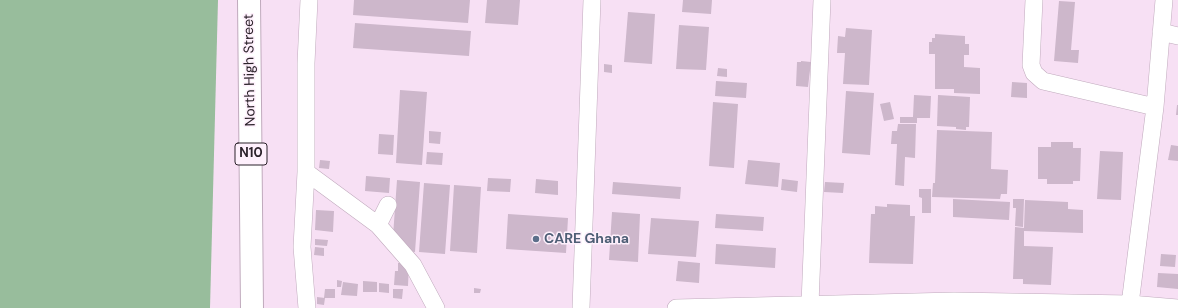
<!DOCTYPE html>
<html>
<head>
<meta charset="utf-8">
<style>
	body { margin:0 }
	canvas { display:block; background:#f7e0f4 }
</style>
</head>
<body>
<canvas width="1178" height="308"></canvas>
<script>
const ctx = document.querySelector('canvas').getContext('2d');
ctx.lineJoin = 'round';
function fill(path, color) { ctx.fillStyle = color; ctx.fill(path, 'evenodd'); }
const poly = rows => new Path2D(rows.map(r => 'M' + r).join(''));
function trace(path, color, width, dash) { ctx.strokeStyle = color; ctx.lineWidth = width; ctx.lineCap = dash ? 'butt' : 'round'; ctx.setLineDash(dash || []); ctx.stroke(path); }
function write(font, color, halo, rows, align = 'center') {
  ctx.font = font + ' "DM Sans",sans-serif'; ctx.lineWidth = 3; ctx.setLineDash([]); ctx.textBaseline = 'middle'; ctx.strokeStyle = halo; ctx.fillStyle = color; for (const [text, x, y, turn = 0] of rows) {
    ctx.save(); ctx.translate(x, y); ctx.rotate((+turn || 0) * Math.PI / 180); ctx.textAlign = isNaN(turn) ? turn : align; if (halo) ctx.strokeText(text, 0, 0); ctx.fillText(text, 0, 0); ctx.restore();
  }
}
fill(poly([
	[0,0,218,0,210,308,0,308]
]), '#98bd9c');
fill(poly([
	[354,0,470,0,468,23,353,15],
	[487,0,520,0,518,25,485,23],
	[683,0,712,0,711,14,682,12],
	[1059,1,1075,2,1071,50,1079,50,1078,63,1054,61],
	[628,12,655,14,652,64,624,62],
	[355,23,471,31,469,56,353,48],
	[679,25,709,27,706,70,676,69],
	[846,28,872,30,869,85,843,84,845,53,837,53,838,36,845,37],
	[935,34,965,36,965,44,969,44,969,55,964,55,964,67,980,68,980,94,954,93,954,89,935,89,935,54,929,54,929,42,932,42,932,38,935,38],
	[801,61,811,62,808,87,796,86,797,62,801,62],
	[604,64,612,65,612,73,604,72],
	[718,68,727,69,727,77,717,76],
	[716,81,747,83,746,98,715,96],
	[1012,82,1027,83,1027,98,1011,97],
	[400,90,427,92,422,165,396,163],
	[846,91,874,93,870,155,842,153],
	[914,95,931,96,930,118,917,118,917,123,900,123,900,117,913,117],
	[938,95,970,97,969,127,966,127,966,130,956,129,956,127,937,126],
	[713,102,738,104,734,168,709,166],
	[890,102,894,119,884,121,880,104],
	[1177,105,1178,105,1178,115,1176,115],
	[898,124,916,124,915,158,905,157,904,186,895,185,897,144,891,144,892,131,897,131],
	[937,130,992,132,991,169,1008,170,1007,194,1001,194,1000,199,932,197,933,183,935,183],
	[429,131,441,132,440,144,429,143],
	[379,134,394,135,393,155,378,154],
	[1051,142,1073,142,1073,148,1081,148,1080,181,1073,181,1073,184,1047,184,1047,179,1038,179,1038,147,1051,147],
	[1171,145,1178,146,1178,161,1168,160],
	[1100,151,1123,152,1121,200,1097,199],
	[427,152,443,153,442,165,426,164],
	[320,160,330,161,329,169,319,168],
	[748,160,780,163,778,187,745,184],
	[366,176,390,178,389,193,365,191],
	[488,178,511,179,510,192,487,191],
	[536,179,558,181,558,195,535,193],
	[782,179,798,181,797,192,781,190],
	[397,180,420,182,415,252,392,250],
	[613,182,681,187,680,199,612,194],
	[825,182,844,183,843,193,824,192],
	[424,183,450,185,445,254,419,252],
	[454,185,481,187,477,253,450,251],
	[919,189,931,189,931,213,922,213,922,198,919,197],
	[953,199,1010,202,1009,220,953,217],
	[1013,199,1024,199,1023,227,1015,226,1016,208,1013,208],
	[1025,200,1068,202,1068,209,1083,210,1083,233,1024,231,1024,246,1053,247,1051,285,1023,284,1023,279,1013,279,1015,227,1024,228],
	[887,204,910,205,910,216,915,216,913,264,869,263,871,214,875,214,875,206,887,207],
	[316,210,334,211,333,232,315,230],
	[612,212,640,214,638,262,609,260],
	[508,214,568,218,566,253,506,249],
	[716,214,764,217,763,231,715,228],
	[651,218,699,221,696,257,648,254],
	[315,239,328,240,327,246,315,245],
	[716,244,776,248,775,268,715,264],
	[315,247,324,248,324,256,314,255],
	[1161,254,1176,255,1175,267,1160,266],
	[678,261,700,263,699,283,676,281],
	[398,263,409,263,408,286,394,285,395,271,398,271],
	[1158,273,1178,274,1178,289,1157,287],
	[337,280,342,281,341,287,337,287],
	[363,281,377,282,377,292,363,292],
	[343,282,358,284,357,296,341,295],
	[379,283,389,284,389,293,379,292],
	[474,288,481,289,480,293,474,293],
	[325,289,335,289,335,298,324,298],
	[393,289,403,289,402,299,393,298],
	[317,297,325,298,324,305,317,304]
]), '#cdb7cb');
const minor = poly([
	[309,0,306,63,306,172,378,225,413,265,436,308],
	[1034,0,1031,65,1034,73,1043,81,1155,107],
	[1161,32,1178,36],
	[306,172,302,247,307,308],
	[378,225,388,205],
	[810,304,822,0],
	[1130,304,1155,107,1164,0],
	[581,308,592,0],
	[676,308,954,301,1130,304,1178,308]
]);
const trunk = poly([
	[249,0,252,308]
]);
trace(minor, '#c0aabd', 18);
trace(trunk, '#c0aabd', 24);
trace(minor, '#fff', 17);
trace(trunk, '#fff', 22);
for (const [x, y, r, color] of [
	[536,239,4,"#5c6f8a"]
]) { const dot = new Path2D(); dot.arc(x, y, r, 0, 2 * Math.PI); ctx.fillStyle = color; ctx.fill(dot); trace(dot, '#fef0fc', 1.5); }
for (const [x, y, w] of [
	[251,154,32]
]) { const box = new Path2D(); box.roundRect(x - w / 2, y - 11, w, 22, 3); ctx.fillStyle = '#fef0fc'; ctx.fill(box); trace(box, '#2b222a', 1); }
write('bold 13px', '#2b222a', null, [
	["N10",251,154]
]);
write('14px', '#2b222a', '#fef0fc', [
	["North High Street",250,70,-91]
]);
write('bold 14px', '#4e5e75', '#fef0fc', [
	["CARE Ghana",544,239]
], 'left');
</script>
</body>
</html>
